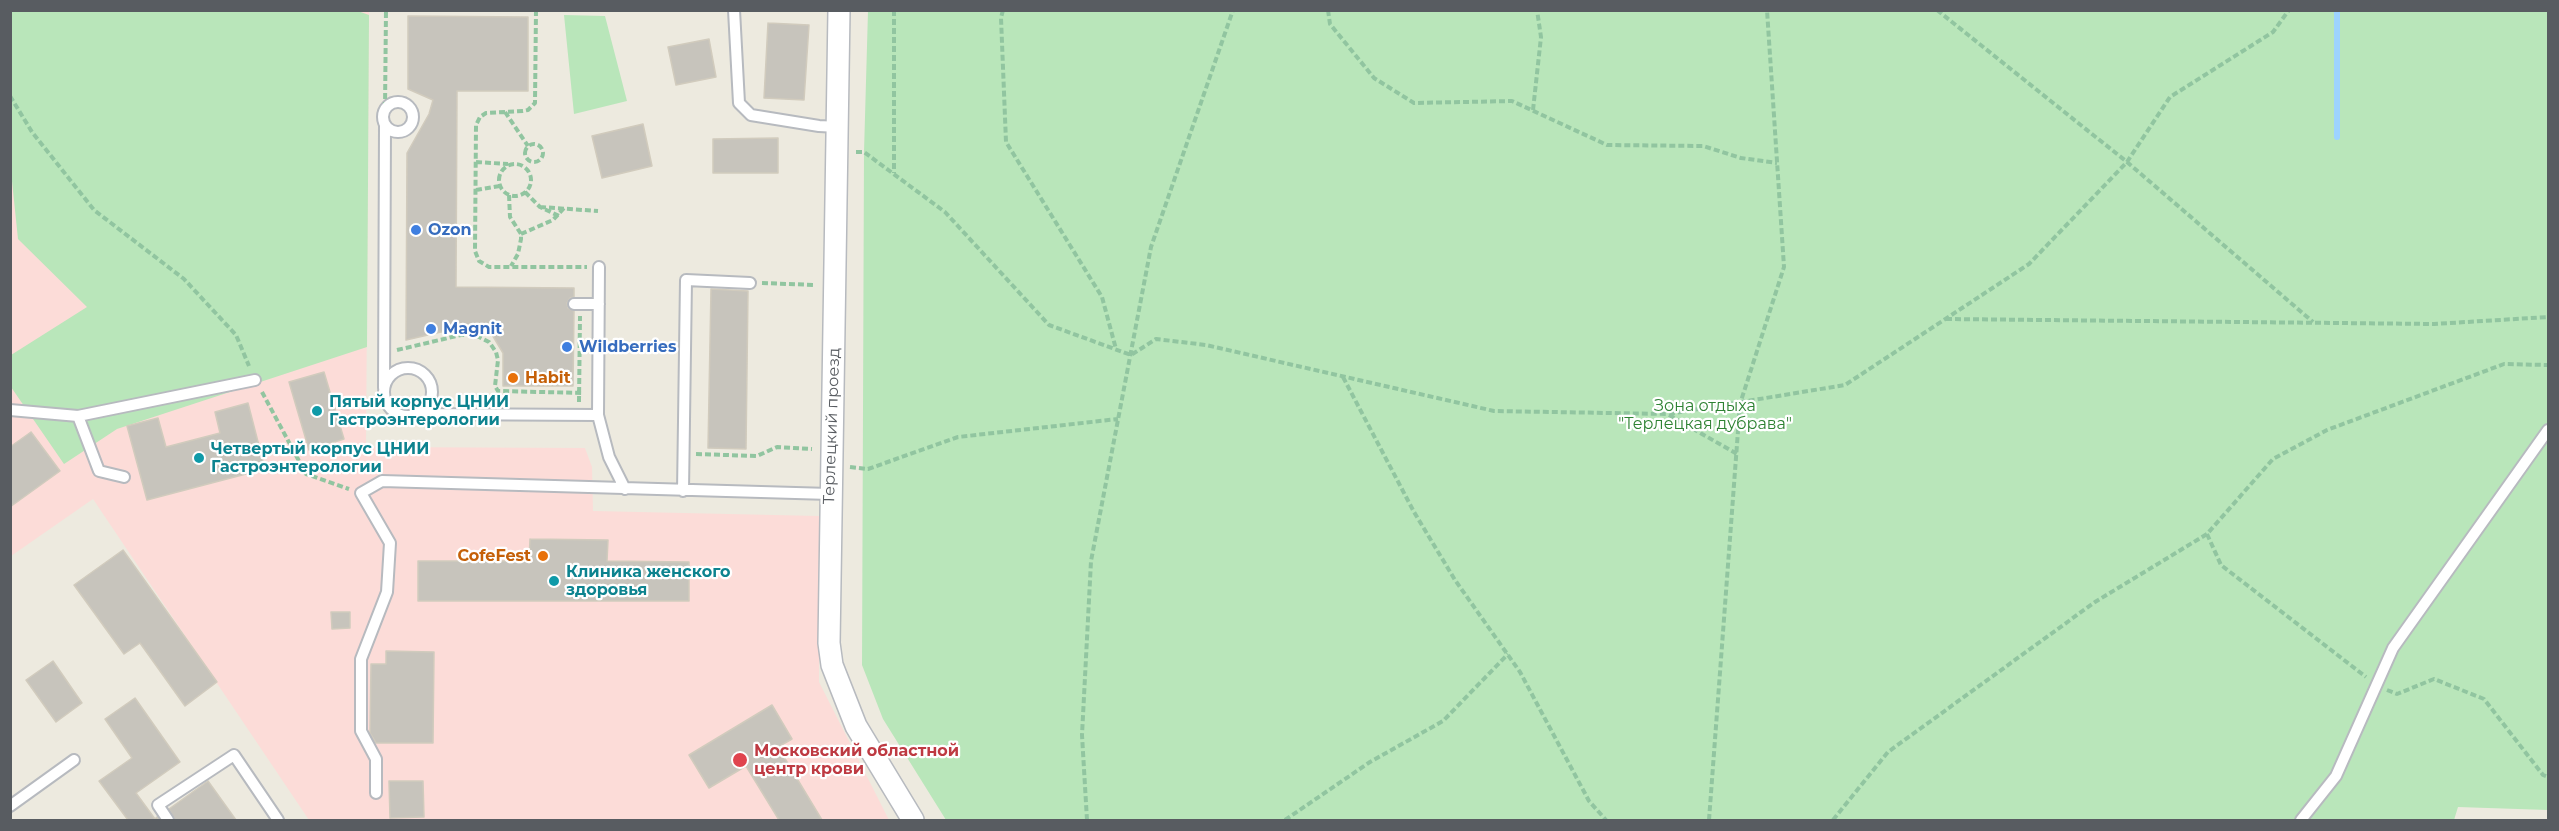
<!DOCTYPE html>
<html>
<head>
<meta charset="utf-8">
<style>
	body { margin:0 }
	#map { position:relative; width:2559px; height:831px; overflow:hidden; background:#edeadf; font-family:Montserrat,sans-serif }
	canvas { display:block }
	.frame { position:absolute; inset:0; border:12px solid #585c61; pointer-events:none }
</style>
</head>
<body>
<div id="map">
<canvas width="2559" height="831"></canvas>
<div class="frame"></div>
</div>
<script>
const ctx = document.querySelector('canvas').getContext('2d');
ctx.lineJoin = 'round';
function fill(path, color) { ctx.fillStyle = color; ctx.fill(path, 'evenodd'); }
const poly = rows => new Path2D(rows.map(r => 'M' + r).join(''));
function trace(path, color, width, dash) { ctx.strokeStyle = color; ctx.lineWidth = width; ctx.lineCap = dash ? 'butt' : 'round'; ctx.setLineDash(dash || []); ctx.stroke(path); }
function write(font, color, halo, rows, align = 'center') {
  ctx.font = font + ' Montserrat,sans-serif'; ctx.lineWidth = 4.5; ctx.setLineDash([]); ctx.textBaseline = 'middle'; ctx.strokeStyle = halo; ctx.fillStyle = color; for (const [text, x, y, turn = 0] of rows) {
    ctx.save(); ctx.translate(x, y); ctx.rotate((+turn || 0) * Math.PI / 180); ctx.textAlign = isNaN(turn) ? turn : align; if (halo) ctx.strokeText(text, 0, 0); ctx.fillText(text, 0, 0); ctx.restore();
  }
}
fill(poly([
	[11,11,369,11,366,447,585,448,592,467,593,511,819,516,819,682,889,820,309,820,93,499,11,556]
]), '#fcdcd8');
fill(poly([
	[355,10,369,15,367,347,117,429,64,464,11,387,11,355,87,307,18,239,10,162,10,11],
	[868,11,2548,11,2548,810,2458,807,2454,820,946,820,883,719,862,665,864,152],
	[564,15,605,16,627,101,574,114]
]), '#b9e6ba');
trace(poly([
	[2337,137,2337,10]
]), '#9dd3ff', 6);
const building = poly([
	[408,16,528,17,528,91,457,91,456,287,574,288,574,297,570,298,567,303,568,308,574,311,573,386,503,386,503,353,491,333,480,327,463,327,406,340,407,153,429,114,433,100,408,89,408,16],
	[768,23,809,25,804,100,764,98,768,23],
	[709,39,716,77,676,85,668,47,709,39],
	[643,124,652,166,602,178,592,136,643,124],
	[778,138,778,173,713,173,713,139,778,138],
	[711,289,748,291,746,449,708,448,711,289],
	[324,372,344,439,309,450,289,382,324,372],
	[248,403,265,469,147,500,127,426,158,418,166,447,220,433,215,412,248,403],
	[31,432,60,471,10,507,10,447,31,432],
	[530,539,608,540,607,561,689,562,689,601,418,601,418,561,529,561,530,539],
	[123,550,217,682,185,706,140,643,124,654,74,585,123,550],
	[331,612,350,612,350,628,332,629,331,612],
	[386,651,434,652,433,743,376,743,370,733,371,664,386,664,386,651],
	[53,661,82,703,56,722,26,680,53,661],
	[135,698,180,762,136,793,155,819,157,817,159,820,128,820,99,781,132,758,105,719,135,698],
	[772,705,792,739,778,747,822,820,779,820,746,766,709,788,689,755,772,705],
	[208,781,236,820,175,820,169,809,208,781],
	[389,781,423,781,424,817,390,818,389,781]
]);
fill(building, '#c7c4bc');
trace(building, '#d1cbbd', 1.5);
const service = poly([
	[734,10,739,103,751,115,819,126,838,127],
	'383 117a15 15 0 1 1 30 0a15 15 0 1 1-30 0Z',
	[574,304,599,304],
	'384 392a24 24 0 1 1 48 0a24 24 0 1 1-48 0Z',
	[384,388,385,126],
	[10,410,78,416,255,380],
	[419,414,598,415,599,267],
	[598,415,609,457,625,489],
	[78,416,99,471,124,477],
	[683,491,686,280,750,283],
	[376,793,376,759,361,731,361,659,387,592,390,543,361,493,382,481,830,494],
	[10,806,74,760],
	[168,820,158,805,234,755,278,820],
	[2301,820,2336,776,2393,648,2548,430]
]);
const minor = poly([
	[839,10,829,643,832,665,856,726,913,820]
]);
trace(service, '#b7babf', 14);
trace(minor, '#b7babf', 24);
trace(poly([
	[536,10,535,103,528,110,523,111,486,113,480,117,476,125,475,251,479,261,489,267,587,267],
	[894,10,894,173],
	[1003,10,1001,18,1006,142,1102,297,1116,349],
	[1328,10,1330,24,1374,78,1414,103,1512,101,1607,145,1703,146,1741,158,1777,163],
	[1937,10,2127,162,2313,322],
	[10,96,32,132,94,210,184,279,236,335,249,366],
	[385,108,386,10],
	[1533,110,1541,37,1537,10],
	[505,112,528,146],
	'525 153a9 9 0 1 1 18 0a9 9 0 1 1-18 0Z',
	[856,152,864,152,945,212,1049,325,1131,355,1156,339,1206,345,1494,411,1668,414,1845,385,2029,264,2127,162,2170,97,2273,32,2289,10],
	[476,162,508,164],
	'499 180a16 16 0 1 1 32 0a16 16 0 1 1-32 0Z',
	[476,190,500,186],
	[525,192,540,207,559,216],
	[509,195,510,217,521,234,521,239,518,254,511,266],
	[540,207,598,211],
	[521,234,553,220,565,207],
	[762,283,815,285],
	[1946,319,2434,324,2548,317],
	[397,350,461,335,475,335,489,342,496,352,498,360,495,386,498,391,584,393],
	[1343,377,1414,512,1455,580,1520,672,1589,801,1606,820],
	[262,392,306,474,349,489],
	[579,402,580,316],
	[1669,415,1737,454],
	[696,454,757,456,777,447,812,449],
	[850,467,868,469,958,437,1118,419],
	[2207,534,2221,565,2366,677],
	[2387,690,2397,694,2434,679,2484,699,2543,775,2548,777],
	[1087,820,1082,735,1091,561,1151,247,1233,10],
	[1285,820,1370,762,1443,721,1508,654],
	[1709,820,1740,404,1784,267,1767,10],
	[1833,820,1888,752,2095,602,2207,534,2273,459,2327,430,2504,364,2548,365]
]), '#91c5a0', 4, [6, 3]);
trace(service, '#fff', 10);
trace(minor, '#fff', 21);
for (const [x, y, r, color] of [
	[416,230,6,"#3f7fe0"],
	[431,329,6,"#3f7fe0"],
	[567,347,6,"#3f7fe0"],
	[513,378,6,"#e8710a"],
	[317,411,6,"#0f9aa8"],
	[199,458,6,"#0f9aa8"],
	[543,556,6,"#e8710a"],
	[554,581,6,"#0f9aa8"],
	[740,760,8,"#e0444e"]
]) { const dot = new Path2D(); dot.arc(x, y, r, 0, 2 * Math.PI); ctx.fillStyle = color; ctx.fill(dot); trace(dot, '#fff', 2); }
write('bold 16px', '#366cbe', '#fff', [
	["Ozon",428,230],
	["Magnit",443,329],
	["Wildberries",579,347]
], 'left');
write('bold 16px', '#c56008', '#fff', [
	["Habit",525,378],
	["CofeFest",531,556,"right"]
], 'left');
write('bold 16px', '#0d838f', '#fff', [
	["Пятый корпус ЦНИИ",329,402],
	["Гастроэнтерологии",329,420],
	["Четвертый корпус ЦНИИ",211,449],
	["Гастроэнтерологии",211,467],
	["Клиника женского",566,572],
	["здоровья",566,590]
], 'left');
write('16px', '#2e8233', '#fff', [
	["Зона отдыха",1705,406],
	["\"Терлецкая дубрава\"",1705,424]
]);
write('16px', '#585c61', '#fff', [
	["Терлецкий проезд",832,426,-88]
]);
write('bold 16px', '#be3a42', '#fff', [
	["Московский областной",754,751],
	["центр крови",754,769]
], 'left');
</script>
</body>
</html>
